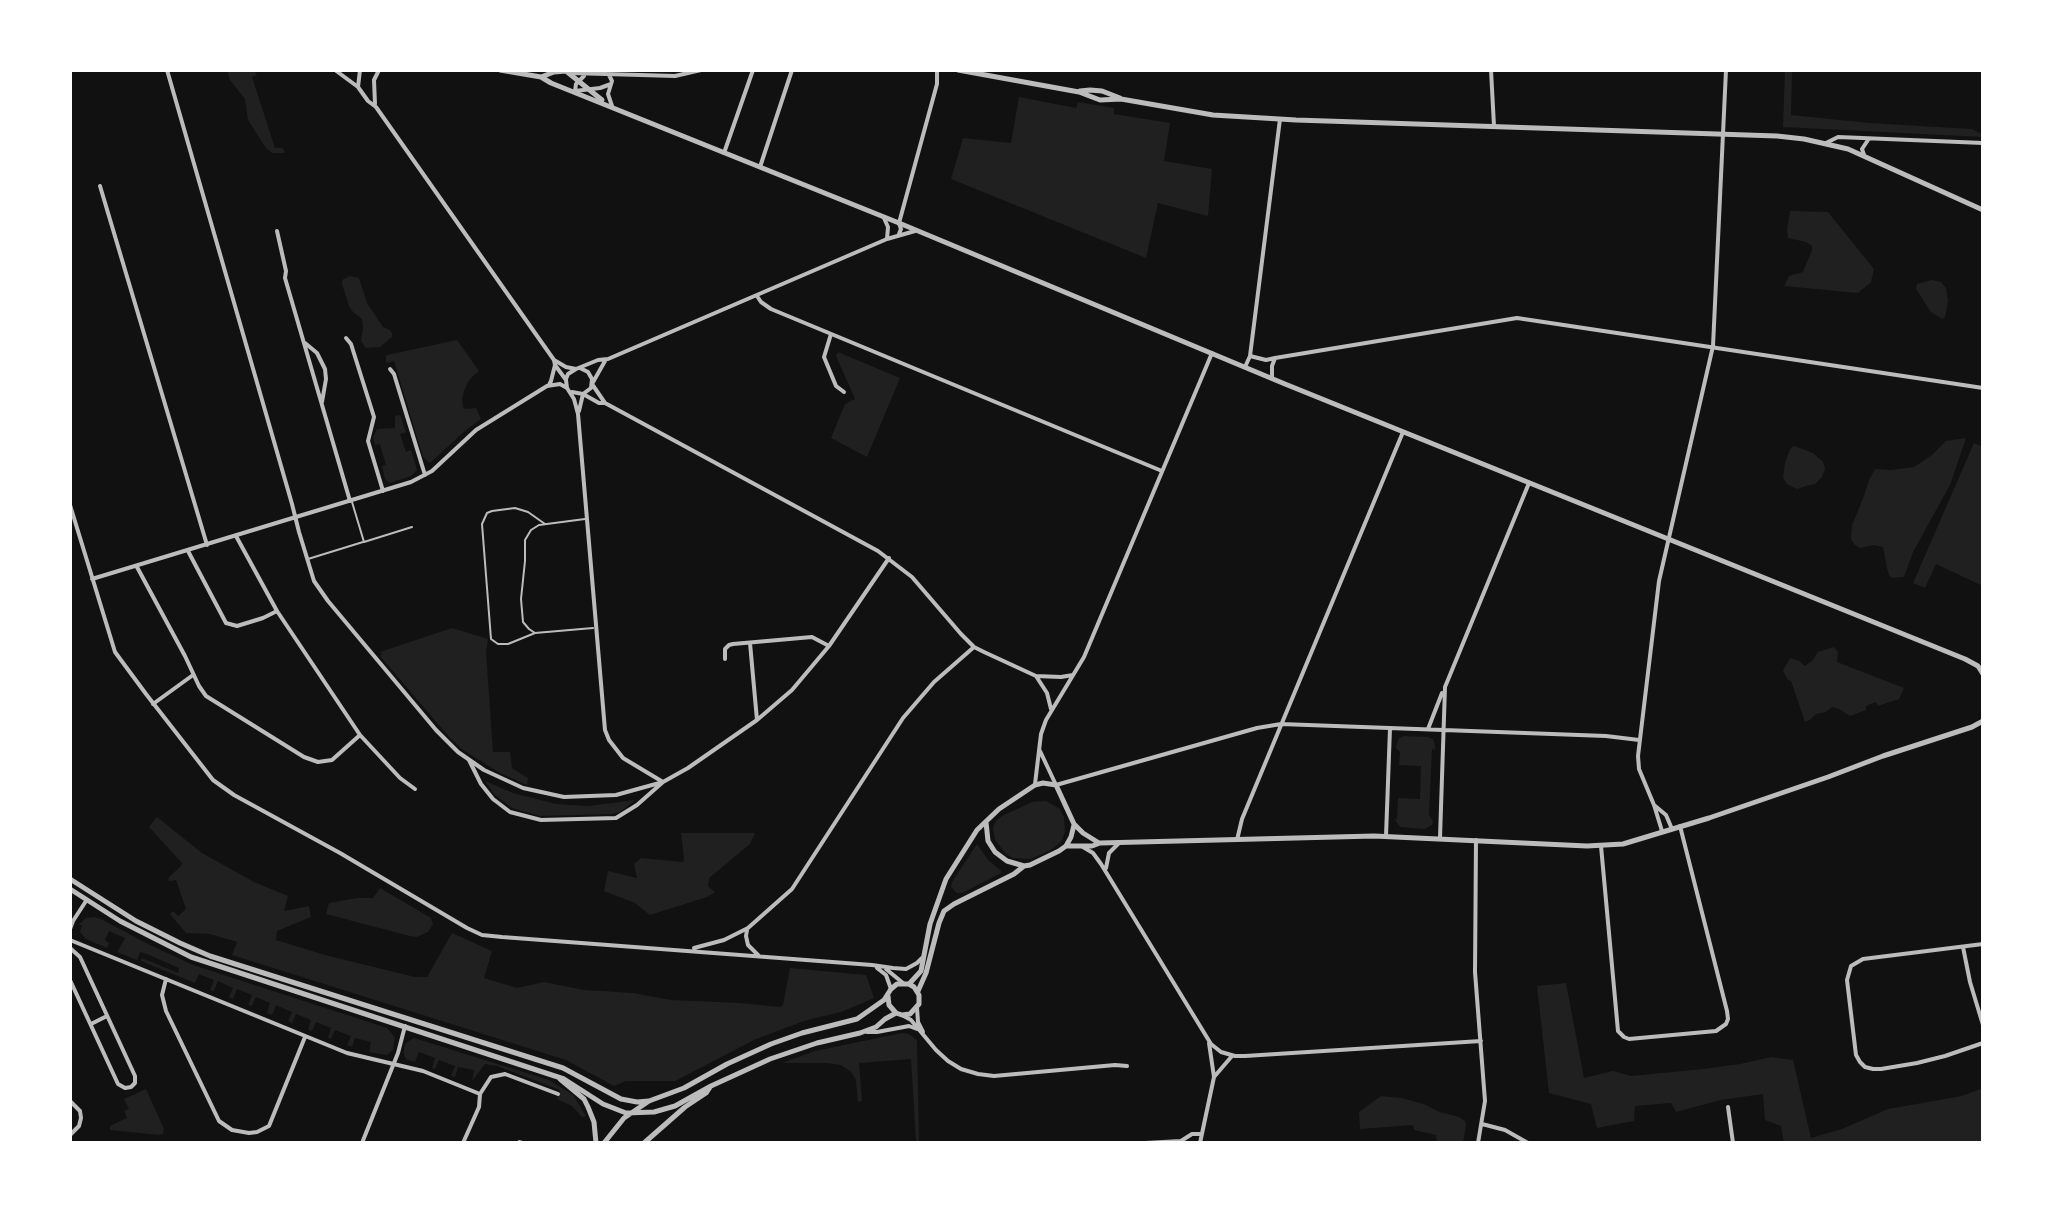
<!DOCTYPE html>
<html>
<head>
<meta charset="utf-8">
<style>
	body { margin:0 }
	#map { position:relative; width:2053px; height:1213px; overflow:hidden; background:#111; font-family:"Noto Sans",sans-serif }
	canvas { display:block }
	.frame { position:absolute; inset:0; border:72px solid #fff; pointer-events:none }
</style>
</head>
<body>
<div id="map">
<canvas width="2053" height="1213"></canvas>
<div class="frame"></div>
</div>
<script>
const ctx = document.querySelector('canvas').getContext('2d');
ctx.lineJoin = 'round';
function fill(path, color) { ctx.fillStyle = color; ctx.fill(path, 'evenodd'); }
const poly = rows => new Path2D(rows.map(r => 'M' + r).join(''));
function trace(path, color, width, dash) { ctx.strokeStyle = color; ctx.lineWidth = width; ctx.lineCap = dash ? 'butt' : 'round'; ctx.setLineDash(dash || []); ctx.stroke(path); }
fill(poly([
	[227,70,254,70,257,75,252,77,275,148,282,148,285,152,283,153,272,153,266,148,248,120,245,99,230,80],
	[1785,70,1792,70,1791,115,1869,123,1972,129,1983,135,1983,137,1783,127],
	[1019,97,1076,108,1078,102,1114,108,1114,114,1170,123,1164,161,1212,169,1208,216,1158,203,1146,258,951,179,963,138,1011,143],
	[1790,211,1828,212,1874,269,1871,282,1858,293,1784,286,1789,276,1803,272,1812,250,1812,246,1806,242,1788,238,1787,230],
	[350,276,359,278,367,303,383,327,390,330,392,333,392,337,380,347,366,348,361,341,363,328,362,319,353,312,349,306,342,284,342,280],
	[1932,280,1941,282,1946,288,1948,301,1945,317,1942,319,1931,312,1916,289,1917,284],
	[457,340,479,371,470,379,465,388,462,399,463,407,465,409,476,408,481,419,465,431,430,463,423,457,394,361,386,363,386,357,387,355],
	[838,352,900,378,867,457,831,438,845,404,855,399,836,356],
	[400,415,406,432,400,434,406,452,411,450,417,470,411,476,390,483,385,479,382,466,386,465,380,444,375,445,373,437,377,429,395,428,395,416],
	[1966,438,1950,485,1913,552,1904,577,1892,578,1889,575,1887,568,1883,547,1874,545,1860,548,1854,544,1851,539,1852,525,1864,496,1869,480,1875,469,1891,470,1914,467,1932,455,1946,441],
	[1974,443,1983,447,1983,586,1936,564,1925,588,1913,583],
	[1794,446,1813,453,1823,462,1825,469,1822,477,1815,484,1809,485,1797,489,1787,484,1783,478,1785,463,1790,449],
	[452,628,488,639,486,652,493,752,510,752,512,768,528,778,527,785,500,773,463,750,450,738,380,656,382,654,380,652],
	[1834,647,1838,652,1837,662,1904,688,1899,699,1878,706,1876,702,1866,706,1866,710,1850,716,1839,709,1832,707,1826,712,1816,714,1811,719,1805,722,1791,681,1788,680,1783,671,1790,658,1799,661,1805,666,1812,661,1818,652],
	[1404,736,1428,737,1433,739,1435,745,1435,750,1432,749,1429,815,1433,821,1432,825,1425,829,1400,827,1394,818,1397,820,1398,798,1420,799,1421,766,1399,765,1400,752,1396,748,1397,743,1399,738],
	[485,781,513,793,556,804,589,806,635,800,620,812,612,814,540,816,512,808,494,794],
	[1046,801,1060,809,1064,817,1065,832,1061,842,1051,850,1031,859,1013,858,1006,854,995,840,993,828,996,821,1002,816,1032,802],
	[157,817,202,853,254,882,288,896,284,911,309,906,311,917,277,931,276,940,325,955,415,977,427,977,452,933,492,951,484,978,517,988,544,982,584,990,633,993,671,1000,740,1003,780,1007,783,1005,790,968,866,975,874,998,841,1012,807,1020,756,1039,675,1081,626,1081,614,1086,566,1060,232,955,237,942,210,934,186,933,170,914,173,911,178,916,186,909,176,880,169,881,168,878,181,866,182,863,149,827],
	[681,833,755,833,750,844,709,878,708,886,715,892,707,897,650,915,635,903,604,891,608,871,637,878,634,864,641,858,683,862,684,859],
	[977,844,988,860,1001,871,1001,873,962,893,957,893,951,887,952,882],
	[380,888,431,918,433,924,428,932,417,937,410,936,326,914,329,903,357,898,373,898],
	[94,917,101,919,148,944,193,965,387,1028,395,1037,393,1050,387,1055,369,1052,371,1042,355,1038,352,1047,347,1045,351,1036,335,1030,331,1039,328,1038,331,1028,316,1022,312,1031,308,1029,311,1020,296,1014,292,1023,288,1021,292,1012,276,1005,272,1015,267,1013,270,1003,256,997,252,1006,248,1005,252,995,237,989,233,999,229,997,233,988,218,981,214,991,210,990,214,980,199,974,195,983,141,961,142,958,178,973,179,968,147,954,140,952,137,960,117,952,125,938,109,931,105,940,109,943,107,948,86,939,80,932,82,925,78,925,86,918],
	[1566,983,1584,1078,1613,1071,1631,1076,1703,1069,1740,1064,1771,1057,1793,1060,1811,1138,1842,1129,1888,1109,1962,1096,1983,1088,1983,1143,1784,1143,1781,1126,1765,1120,1763,1094,1721,1100,1676,1112,1671,1103,1635,1106,1634,1121,1597,1128,1591,1104,1549,1093,1537,986],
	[902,1033,909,1034,917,1040,919,1143,917,1143,916,1140,911,1059,859,1063,862,1101,858,1102,856,1080,851,1072,841,1065,826,1063,782,1063,815,1051],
	[414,1038,549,1080,573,1095,586,1116,582,1117,572,1106,557,1099,560,1090,497,1066,485,1064,472,1081,474,1070,458,1067,455,1077,451,1076,455,1066,439,1060,435,1069,432,1068,435,1058,419,1052,415,1062,407,1060,404,1056,404,1047,406,1043],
	[146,1089,164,1129,163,1134,159,1135,110,1130,110,1126,127,1118,124,1111,129,1109,124,1099],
	[1381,1096,1402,1098,1426,1105,1439,1112,1459,1117,1465,1121,1466,1125,1463,1143,1437,1143,1436,1135,1414,1130,1413,1125,1360,1129,1359,1112]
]), '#202020');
trace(poly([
	[352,502,364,542,412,527],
	[585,519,539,525,531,530,525,540,525,561,521,599,523,622,529,629,535,633,593,628],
	[308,559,363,542],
	[535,633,508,644,498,644,491,639,482,524,487,513,492,511,515,508,528,512,545,524],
	[517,1143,519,1141,526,1143]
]), '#bcbcbc', 2);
trace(poly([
	[167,70,292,504,299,532,314,581,328,601,436,730,458,752,484,770,523,788,564,797,616,795,663,782,688,768,757,720,792,690,829,646,889,558],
	[335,70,358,87,368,101,376,107,554,360,566,367,576,369],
	[1491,70,1494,126],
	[571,73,675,76,701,70],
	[609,75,612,81,608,94,612,106],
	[584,76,576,84,575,91,600,88,611,84],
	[358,87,360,70],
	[375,104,374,80,379,70],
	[1826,143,1838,137,1983,143],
	[724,153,753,70],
	[1864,155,1862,149,1868,140],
	[760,167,792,70],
	[100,186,207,545],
	[884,218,888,227,887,239],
	[277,231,286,271,285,278,350,501],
	[899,234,901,229,899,223,937,84,937,70],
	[757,296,761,302,771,309,1162,471],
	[831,334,824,357,836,386,844,392],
	[346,338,351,344,374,417,368,441,383,491],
	[305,343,317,353,325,369,326,379,322,402],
	[1250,356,1266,360,1275,358,1517,318,1983,388],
	[605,361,592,384,605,403],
	[1245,367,1250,356,1280,119],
	[580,368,588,372,592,379,591,388,583,394],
	[390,369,394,374,425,475],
	[1272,378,1272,366,1275,358],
	[566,379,568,374,576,369,598,360,608,359,887,239,915,231],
	[549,385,551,381,555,365],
	[572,392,583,394,599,403,605,403,878,551,912,577,961,634,974,647,984,652,1036,676,1061,677,1073,675],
	[579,411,583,394],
	[70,505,115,652,146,694,213,780,234,795,340,853,467,928,482,935,502,937,872,965,893,968,906,969,917,963,922,958],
	[236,536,277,611,360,735,400,778,415,789],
	[188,551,226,623,237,626,263,618,277,611],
	[137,567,185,656,199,686,206,696,304,757,318,762,332,760,360,735],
	[92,579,411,482,432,471,476,430,547,386,560,384,567,388],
	[750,643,757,720],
	[725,659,725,649,729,645,733,644,812,637,829,646],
	[1036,676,1047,693,1051,709],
	[153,704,193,675],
	[1428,729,1442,693],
	[1040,751,1056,785,1257,728,1281,724,1606,736,1639,740],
	[469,760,481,784,493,799,510,812,541,820,616,818,637,805,663,782,623,758,609,740,605,730,578,414,574,399,567,388,566,380,555,365,554,360],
	[1035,784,1041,734,1046,720,1084,657,1212,353],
	[1654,805,1666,815,1672,829],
	[1662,831,1654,805,1639,769,1638,756,1659,581,1713,346,1726,70],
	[1386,836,1390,728],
	[1440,838,1445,687,1529,483],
	[1237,840,1242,819,1403,432],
	[1476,840,1475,972,1485,1101,1478,1143],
	[1601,846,1618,1031,1624,1037,1629,1039,1716,1031,1726,1024,1728,1019,1727,1011,1680,826],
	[1083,847,1093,853,1101,864,1211,1044,1221,1052,1235,1056,1245,1056,1481,1041],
	[1106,868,1109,853,1119,843],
	[70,929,73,921,86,901],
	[747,930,746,936,748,945,759,956],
	[70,940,347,1053,423,1071,480,1094],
	[1983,944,1863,959,1851,966,1847,980,1856,1055,1860,1062,1865,1067,1873,1069,1881,1069,1917,1063,1945,1056,1983,1043],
	[1963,947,1970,982,1983,1025],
	[70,948,80,957,135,1076,135,1083,131,1087,125,1088,118,1084,70,980],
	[694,948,724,940,748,928,792,889,903,718,934,682,974,647],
	[877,968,886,975,891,989],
	[886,969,903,983],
	[166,979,162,995,166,1011,219,1121,232,1130,249,1133,257,1132,269,1126,305,1037],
	[917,1008,918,1022,923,1032],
	[902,1015,911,1020,936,1050,948,1061,961,1069,978,1074,994,1076,1115,1065,1127,1066],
	[91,1024,107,1016],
	[867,1032,877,1032,909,1026,917,1029],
	[1214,1077,1232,1056],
	[70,1101,80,1111,81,1118,79,1126,70,1135],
	[1728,1107,1733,1143],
	[1482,1124,1505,1130,1528,1143],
	[362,1143,398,1053,405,1026],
	[463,1143,479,1107,480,1094,491,1077,505,1074,558,1094],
	[1145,1143,1181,1141,1192,1134,1202,1134],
	[1200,1143,1214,1077,1209,1043]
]), '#bcbcbc', 4);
trace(poly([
	[500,70,541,77,551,83,899,223,1285,384,1965,659,1978,666,1983,674],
	[958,70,1079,92,1100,100,1121,99,1213,115,1296,120,1777,136,1804,139,1848,149,1983,210],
	[541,77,554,72,566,71,602,100],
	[1080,91,1090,90,1102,91,1120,98],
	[986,822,988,841,995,852,1007,861,1024,866],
	[1066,846,1092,846,1100,843,1374,836,1587,846,1623,844,1709,818,1828,777,1883,756,1972,727,1983,721],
	[70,879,136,921,180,943,210,956,563,1068,621,1099,637,1102,649,1101],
	[70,889,120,921,191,957,564,1079,603,1104,626,1113,654,1112,675,1106,711,1086,770,1059,817,1043,860,1033,876,1027,885,1019,896,1013],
	[909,984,921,971,930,924,946,879,977,830,999,809,1035,785,1043,783,1056,785,1074,824,1083,833,1099,843],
	[918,991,926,973,939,923,944,911,954,904,1014,874,1024,866,1030,865,1059,851,1066,846,1071,837,1074,825],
	[560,1079,584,1099,588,1107,594,1122,596,1143],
	[604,1143,624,1118,649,1101,684,1088,727,1064,771,1044,802,1033,857,1019,884,1000,891,989,897,984,909,984,914,987,919,995,919,1004,910,1014,902,1015,896,1013,889,1005,888,996],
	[644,1143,685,1107,706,1093,710,1087]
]), '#bcbcbc', 5);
</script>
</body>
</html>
